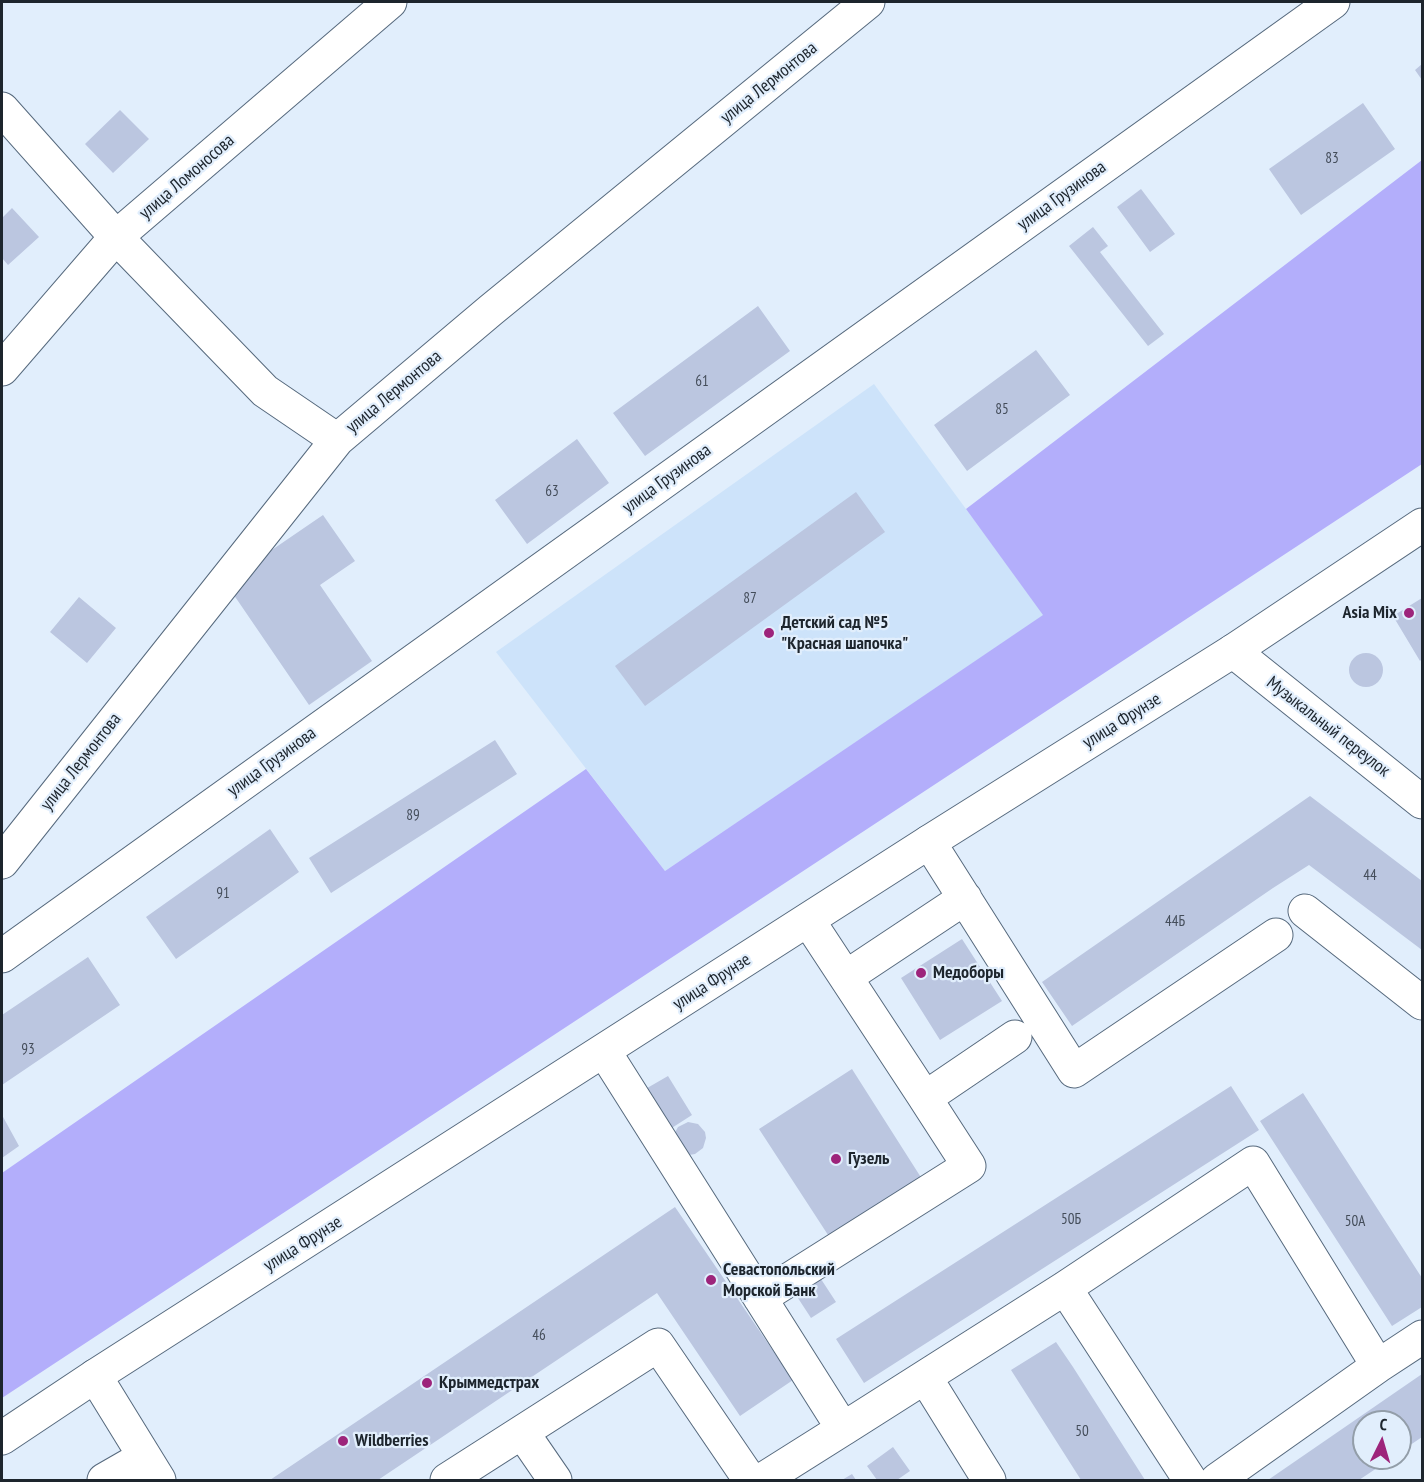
<!DOCTYPE html>
<html>
<head>
<meta charset="utf-8">
<style>
	body { margin:0 }
	#map { position:relative; width:1424px; height:1482px; overflow:hidden; background:#e1eefc; font-family:"PT Sans Narrow",sans-serif }
	canvas { display:block }
	.frame { position:absolute; inset:0; border:3px solid #1d252d; pointer-events:none }
	.north { position:absolute; left:1352px; top:1410px; width:60px; height:60px; box-sizing:border-box; background:#e1eefc; border:2px solid #939ea9; border-radius:50%; rotate:5deg; font-size:16px; font-weight:700; line-height:24px; text-align:center; color:#1d252d }
	.north::after { content:''; display:block; margin:auto; width:21px; height:27px; background:#9d247b; clip-path:polygon(50% 0,100% 100%,50% 72%,0 100%) }
</style>
</head>
<body>
<div id="map">
<canvas width="1424" height="1482"></canvas>
<div class="frame"></div>
<div class="north">С</div>
</div>
<script>
const ctx = document.querySelector('canvas').getContext('2d');
ctx.lineJoin = 'round';
function fill(path, color) { ctx.fillStyle = color; ctx.fill(path, 'evenodd'); }
const poly = rows => new Path2D(rows.map(r => 'M' + r).join(''));
function trace(path, color, width, dash) { ctx.strokeStyle = color; ctx.lineWidth = width; ctx.lineCap = dash ? 'butt' : 'round'; ctx.setLineDash(dash || []); ctx.stroke(path); }
function write(font, color, halo, rows, align = 'center') {
  ctx.font = font + ' "PT Sans Narrow",sans-serif'; ctx.lineWidth = 4.5; ctx.setLineDash([]); ctx.textBaseline = 'middle'; ctx.strokeStyle = halo; ctx.fillStyle = color; for (const [text, x, y, turn = 0] of rows) {
    ctx.save(); ctx.translate(x, y); ctx.rotate((+turn || 0) * Math.PI / 180); ctx.textAlign = isNaN(turn) ? turn : align; if (halo) ctx.strokeText(text, 0, 0); ctx.fillText(text, 0, 0); ctx.restore();
  }
}
fill(poly([
	[874,384,1044,615,665,871,496,652]
]), '#cde3fa');
fill(poly([
	[1422,160,1422,464,2,1398,2,1173,586,769,665,871,1043,615,966,509]
]), '#b3aefb');
fill(poly([
	[1422,64,1422,80,1415,70],
	[1363,103,1395,149,1301,215,1269,169],
	[120,110,149,139,113,173,85,144],
	[1141,189,1175,234,1150,252,1117,207],
	[12,208,39,237,8,265,2,258,2,218],
	[1093,227,1108,246,1100,252,1164,334,1148,346,1069,246],
	[758,306,790,351,645,456,613,413],
	[1036,350,1070,395,967,471,934,425],
	[577,439,609,483,527,544,495,500],
	[856,492,885,532,645,706,615,666],
	[323,515,355,561,320,585,372,661,309,705,225,582],
	[79,597,116,628,87,663,50,632],
	[1422,598,1422,659,1420,661,1393,616],
	'1349 670a17 17 0 1 1 34 0a17 17 0 1 1-34 0Z',
	[495,740,517,774,331,893,309,858],
	[1310,796,1422,881,1422,950,1309,865,1273,888,1072,1026,1042,982],
	[270,829,299,872,176,959,146,917],
	[962,939,1002,1001,940,1040,901,978],
	[88,957,120,1005,2,1085,2,1015],
	[852,1069,922,1179,830,1238,759,1129],
	[668,1076,692,1115,667,1131,642,1091],
	[1231,1086,1259,1130,864,1383,836,1339],
	[1303,1093,1422,1278,1422,1307,1392,1326,1260,1121],
	[2,1115,19,1146,2,1158],
	[688,1122,698,1124,705,1132,706,1138,703,1148,695,1154,689,1155,673,1136,678,1127],
	[675,1207,793,1380,740,1416,657,1293,378,1480,270,1480],
	[819,1276,836,1302,811,1318,794,1292],
	[1056,1342,1073,1367,1145,1480,1081,1480,1011,1370],
	[1422,1374,1422,1437,1400,1452,1400,1422,1364,1422,1364,1458,1392,1458,1359,1480,1268,1480],
	[893,1447,910,1471,897,1480,877,1480,867,1466],
	[852,1474,856,1480,842,1480]
]), '#bbc6e0');
const minor = poly([
	[2,109,116,237,265,391,337,440],
	[2,369,116,237,390,2],
	[1233,651,1422,802],
	[929,842,1074,1071,1276,935],
	[2,862,337,440,491,310,868,2],
	[1305,911,1422,1003],
	[808,920,925,1098,1015,1037],
	[2,956,1333,2],
	[846,977,965,898],
	[604,1051,843,1429,762,1480],
	[1065,1288,1190,1480],
	[760,1298,969,1166,925,1098],
	[95,1376,159,1480],
	[925,1377,989,1480],
	[843,1429,1065,1288,1253,1163,1378,1366,1422,1337],
	[522,1432,555,1480],
	[104,1480,144,1457],
	[447,1480,658,1345,750,1480],
	[1217,1480,1378,1366]
]);
const major = poly([
	[2,1438,95,1376,929,842,1233,651,1422,525]
]);
trace(minor, '#56697d', 35);
trace(major, '#56697d', 35);
trace(minor, '#fff', 33);
trace(major, '#fff', 33);
for (const [x, y, r, color] of [
	[1409,613,6,"#9d247b"],
	[769,633,6,"#9d247b"],
	[921,973,6,"#9d247b"],
	[836,1159,6,"#9d247b"],
	[711,1280,6,"#9d247b"],
	[427,1383,6,"#9d247b"],
	[343,1441,6,"#9d247b"]
]) { const dot = new Path2D(); dot.arc(x, y, r, 0, 2 * Math.PI); ctx.fillStyle = color; ctx.fill(dot); trace(dot, '#e1eefc', 2); }
write('15px', '#444d5a', null, [
	["83",1332,159],
	["61",702,382],
	["85",1002,410],
	["63",552,492],
	["87",750,599],
	["89",413,816],
	["44",1370,876],
	["91",223,894],
	["44Б",1175,922],
	["93",28,1050],
	["50Б",1071,1220],
	["50А",1355,1222],
	["46",539,1336],
	["50",1082,1432]
]);
write('18px', '#1d252d', '#e1eefc', [
	["улица Лермонтова",769,83,-39],
	["улица Ломоносова",187,177,-41],
	["улица Грузинова",1062,196,-36],
	["улица Лермонтова",394,392,-40],
	["улица Грузинова",667,479,-36],
	["улица Фрунзе",1122,721,-32],
	["Музыкальный переулок",1328,727,38],
	["улица Лермонтова",81,762,-52],
	["улица Грузинова",272,762,-36],
	["улица Фрунзе",712,982,-33],
	["улица Фрунзе",303,1244,-32]
]);
write('bold 18px', '#1d252d', '#e1eefc', [
	["Asia Mix",1397,613,"right"],
	["Детский сад №5",781,623],
	["\"Красная шапочка\"",781,644],
	["Медоборы",933,973],
	["Гузель",848,1159],
	["Севастопольский",723,1270],
	["Морской Банк",723,1291],
	["Крыммедстрах",439,1383],
	["Wildberries",355,1441]
], 'left');
</script>
</body>
</html>
